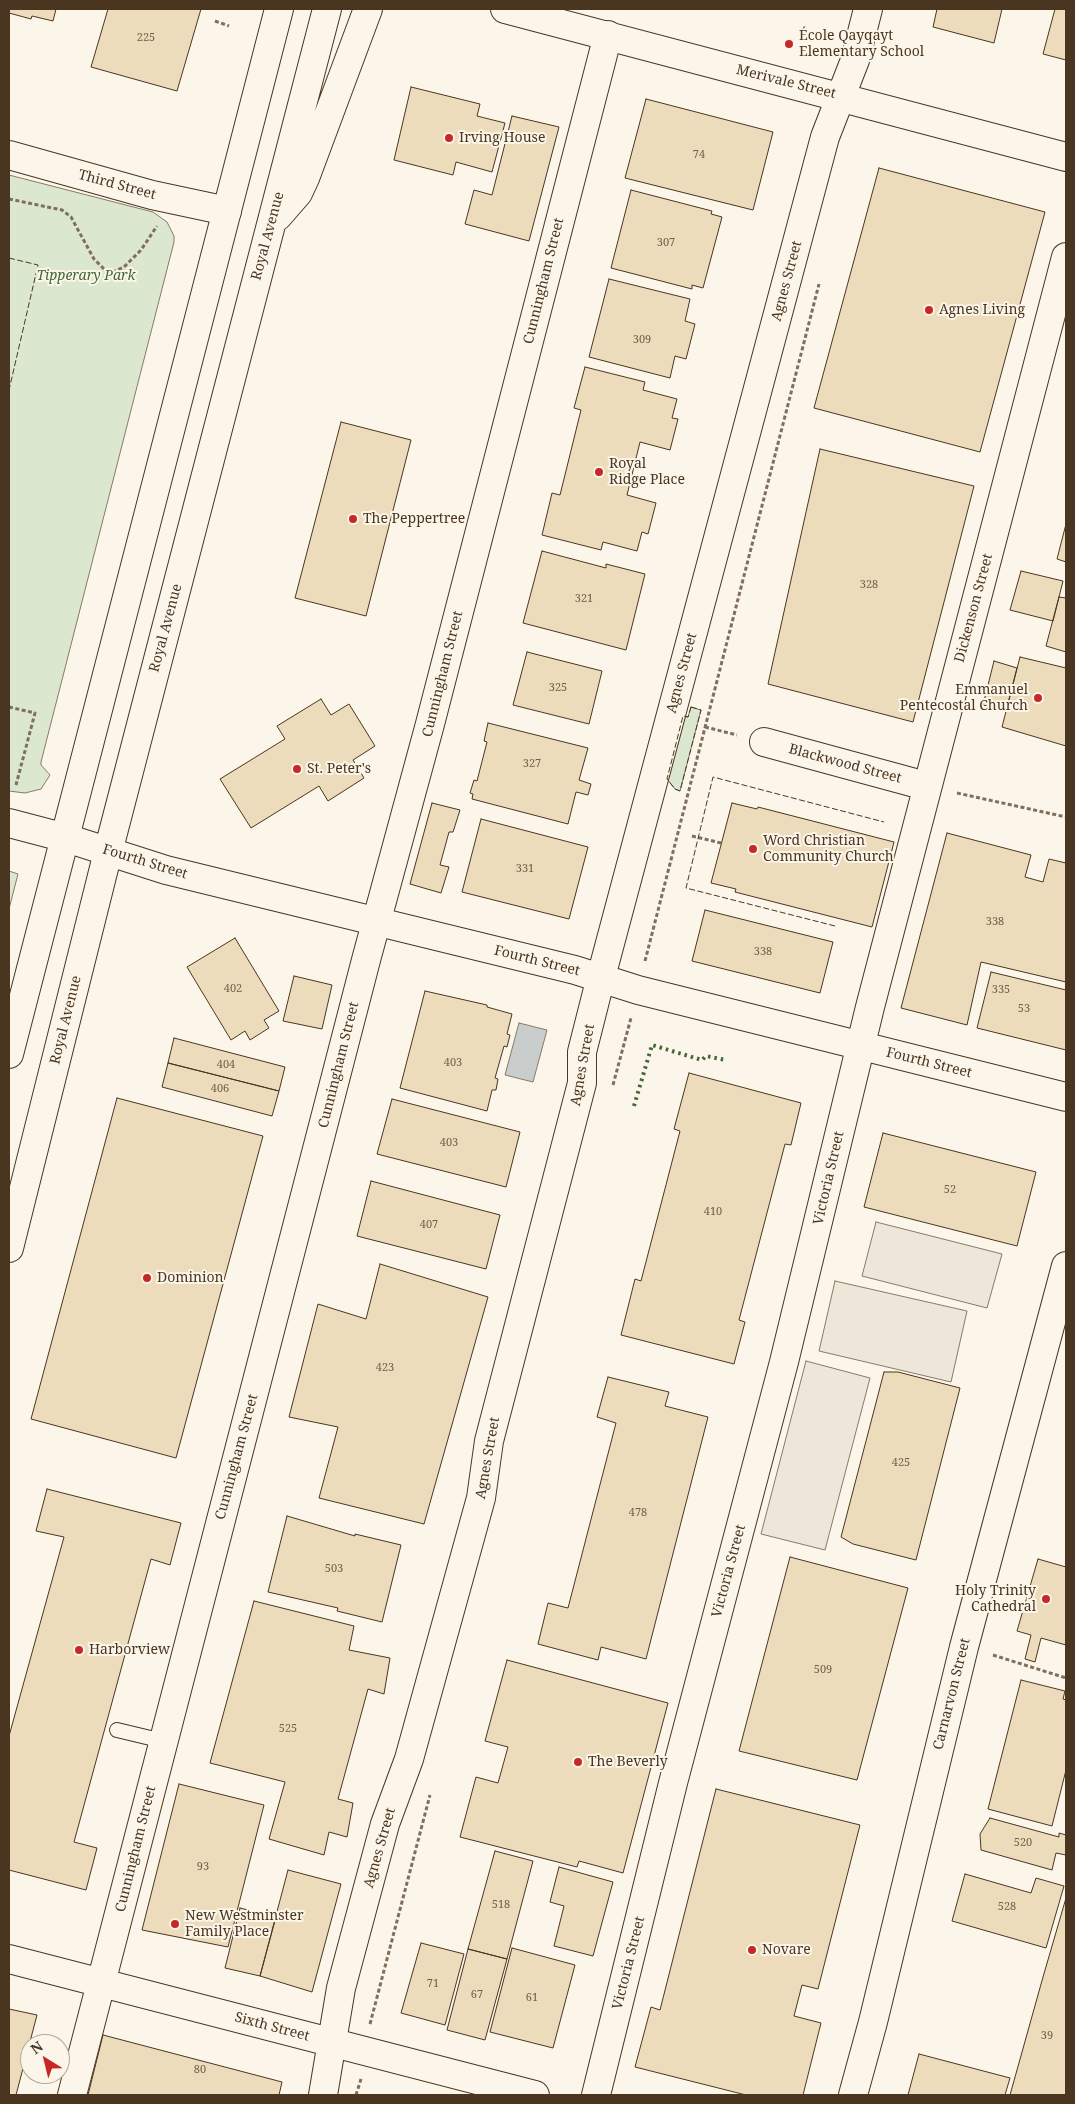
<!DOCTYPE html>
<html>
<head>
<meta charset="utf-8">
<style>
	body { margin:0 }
	#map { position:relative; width:1075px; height:2104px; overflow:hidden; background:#fbf6e9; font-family:"Noto Serif",serif }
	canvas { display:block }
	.frame { position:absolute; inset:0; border:10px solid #4a3520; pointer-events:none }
	.north { position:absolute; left:20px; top:2034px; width:50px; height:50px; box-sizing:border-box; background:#fbf6e9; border:1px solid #b4a999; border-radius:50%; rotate:324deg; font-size:14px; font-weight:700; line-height:20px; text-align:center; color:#4a3520 }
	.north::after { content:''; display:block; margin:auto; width:18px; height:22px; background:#c62828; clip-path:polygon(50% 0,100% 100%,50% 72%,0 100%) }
</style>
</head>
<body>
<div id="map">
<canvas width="1075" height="2104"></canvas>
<div class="frame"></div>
<div class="north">N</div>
</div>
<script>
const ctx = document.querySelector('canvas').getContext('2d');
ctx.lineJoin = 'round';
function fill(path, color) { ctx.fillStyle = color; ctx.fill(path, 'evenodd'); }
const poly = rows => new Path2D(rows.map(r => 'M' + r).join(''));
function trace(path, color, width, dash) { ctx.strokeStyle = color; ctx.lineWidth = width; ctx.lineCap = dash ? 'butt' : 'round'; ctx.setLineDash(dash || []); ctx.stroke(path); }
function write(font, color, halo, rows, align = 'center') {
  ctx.font = font + ' "Noto Serif",serif'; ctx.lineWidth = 4; ctx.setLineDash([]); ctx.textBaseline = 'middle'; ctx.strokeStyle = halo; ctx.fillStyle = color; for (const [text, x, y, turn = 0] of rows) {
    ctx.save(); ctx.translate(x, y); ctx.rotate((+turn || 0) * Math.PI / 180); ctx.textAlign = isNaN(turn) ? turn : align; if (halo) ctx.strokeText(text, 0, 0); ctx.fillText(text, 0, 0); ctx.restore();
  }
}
const green = poly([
	[9,175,153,212,167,222,174,236,174,242,41,762,41,765,50,775,41,789,25,793,9,791,9,175],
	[691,707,701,710,680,791,675,789,667,779,683,716,688,717,691,707],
	[9,871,18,874,9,909,9,871]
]);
fill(green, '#dce7d0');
trace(green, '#887966', 1);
const parking = poly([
	[876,1222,1002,1254,987,1308,862,1276,876,1222],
	[835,1281,967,1311,951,1382,819,1351,835,1281],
	[806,1361,870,1378,825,1550,761,1534,806,1361]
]);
fill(parking, '#ede7d9');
trace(parking, '#887966', 1);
const water = poly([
	[519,1023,547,1030,533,1082,505,1075,519,1023]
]);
fill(water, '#c9cecd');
trace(water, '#887966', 1);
const building = poly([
	[9,9,56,9,53,21,32,16,31,19,9,13,9,9],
	[108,9,201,9,177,91,91,67,108,9],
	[937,9,1002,9,994,43,933,27,937,9],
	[1055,9,1066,9,1066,60,1043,54,1055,9],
	[411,87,480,104,477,116,505,123,492,172,456,162,453,175,394,160,411,87],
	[646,99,773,132,753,210,625,178,646,99],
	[512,116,559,127,529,241,465,224,474,190,492,195,512,116],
	[879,168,1045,212,980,452,814,408,879,168],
	[631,190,712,211,711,214,722,217,703,288,692,285,692,289,611,268,631,190],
	[609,279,690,299,685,321,695,324,686,359,675,356,670,378,589,357,609,279],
	[585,367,645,382,643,390,677,399,672,418,678,419,670,450,640,442,627,495,656,503,648,534,642,532,637,551,603,542,601,550,542,535,552,493,560,495,581,410,574,408,585,367],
	[341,422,411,440,366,616,295,598,341,422],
	[820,449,974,486,913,722,768,684,820,449],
	[1066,524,1066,562,1057,559,1066,524],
	[542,551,606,568,606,564,645,574,626,650,523,623,542,551],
	[1021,571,1063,581,1053,621,1010,610,1021,571],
	[1059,597,1066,598,1066,652,1046,646,1059,597],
	[527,652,602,671,589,724,513,705,527,652],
	[1020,657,1066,668,1066,746,1002,727,1020,657],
	[994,661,1017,668,1006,711,983,705,994,661],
	[321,699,331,715,349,704,375,746,353,760,364,778,328,801,319,786,251,828,220,779,285,739,277,726,321,699],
	[488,723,588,748,579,780,591,784,588,795,576,792,568,824,472,799,473,794,470,793,474,780,477,781,487,742,484,741,488,723],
	[432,803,460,810,453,832,449,832,440,865,449,867,441,893,410,884,432,803],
	[732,803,757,809,758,807,894,842,872,927,735,892,736,889,711,883,732,803],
	[481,819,588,847,569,919,462,892,481,819],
	[947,833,1031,855,1025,877,1043,882,1049,859,1066,863,1066,982,981,962,967,1025,901,1008,947,833],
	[705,910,833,942,820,993,692,961,705,910],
	[235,938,279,1011,264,1020,269,1028,250,1040,245,1031,231,1040,187,967,235,938],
	[991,972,1066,990,1066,1050,977,1028,991,972],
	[294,976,332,985,322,1029,283,1021,294,976],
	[425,991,487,1005,487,1007,512,1014,507,1034,510,1035,507,1047,504,1046,495,1078,498,1079,496,1090,492,1090,487,1111,400,1088,425,991],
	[174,1038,285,1067,279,1091,168,1063,174,1038],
	[168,1063,279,1091,272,1116,162,1087,168,1063],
	[689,1073,801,1103,791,1145,785,1144,739,1320,745,1322,734,1364,621,1335,635,1279,641,1281,680,1131,674,1129,689,1073],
	[117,1098,263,1136,176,1458,31,1419,117,1098],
	[392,1099,520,1132,506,1187,377,1154,392,1099],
	[883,1133,1036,1172,1017,1246,864,1207,883,1133],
	[371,1181,500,1215,486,1269,357,1236,371,1181],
	[380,1264,488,1297,424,1524,319,1498,338,1427,289,1417,318,1304,366,1319,380,1264],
	[884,1372,898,1372,960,1388,916,1560,853,1544,841,1537,884,1372],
	[608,1377,669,1392,665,1406,708,1417,646,1659,601,1647,598,1660,538,1644,548,1603,568,1608,616,1423,597,1417,608,1377],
	[47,1489,181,1523,170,1565,151,1559,74,1842,97,1848,86,1890,9,1870,9,1736,64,1537,36,1531,47,1489],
	[287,1516,355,1536,355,1534,401,1545,382,1622,337,1611,338,1608,268,1592,287,1516],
	[790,1557,908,1588,857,1780,739,1751,790,1557],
	[1038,1559,1066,1567,1066,1645,1041,1638,1035,1662,1025,1659,1031,1635,1017,1631,1038,1559],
	[254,1601,354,1626,349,1650,390,1658,384,1694,368,1689,338,1799,353,1803,347,1837,329,1832,324,1855,269,1839,285,1782,210,1763,254,1601],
	[507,1660,668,1703,623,1873,579,1861,577,1867,460,1837,476,1777,498,1783,508,1747,485,1741,507,1660],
	[1021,1680,1065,1691,1063,1699,1066,1700,1066,1770,1052,1826,988,1809,1021,1680],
	[179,1784,264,1805,228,1947,142,1930,179,1784],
	[716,1789,860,1825,818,1989,802,1985,794,2016,821,2023,803,2095,746,2095,635,2067,651,2007,660,2010,716,1789],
	[990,1818,1059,1837,1059,1833,1066,1835,1066,1855,1056,1853,1052,1870,981,1850,980,1834,990,1818],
	[495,1851,533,1861,507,1959,468,1949,495,1851],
	[559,1867,613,1882,593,1956,554,1946,564,1906,550,1902,559,1867],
	[288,1870,341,1884,312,1992,260,1976,288,1870],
	[965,1874,1031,1893,1036,1878,1064,1886,1046,1948,952,1921,965,1874],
	[1066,1898,1066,2095,1010,2095,1043,1977,1066,1898],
	[240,1908,276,1917,260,1976,225,1968,240,1908],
	[421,1943,464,1954,445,2025,401,2013,421,1943],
	[512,1948,575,1965,553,2048,490,2032,512,1948],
	[468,1949,507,1959,485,2040,447,2030,468,1949],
	[9,2009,37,2015,16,2095,9,2095,9,2009],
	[103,2035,282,2082,279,2095,88,2095,103,2035],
	[919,2054,1010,2078,1005,2095,908,2095,919,2054]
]);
fill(building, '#ecdcbc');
trace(building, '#4a3520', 1);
const service = poly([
	[117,1730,163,1741]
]);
const minor = poly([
	[505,9,1066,157],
	[9,155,152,195,227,211],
	[764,742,926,786],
	[9,823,66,838,166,870,575,970,638,990,1066,1097],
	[72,2095,366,960,430,724,608,35],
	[323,2095,341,1988,385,1824,409,1759,481,1498,489,1441,582,1083,582,1052,601,977,825,137,855,60,868,9],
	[596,2095,673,1783,784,1362,870,1007,1066,257],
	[853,2095,873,2022,964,1647,1066,1266]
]);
const tertiary = poly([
	[9,1959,535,2095]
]);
const primary = poly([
	[278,216,298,193,305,178,368,9],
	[9,1054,279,9],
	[9,1248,108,852,327,9]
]);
trace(service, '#4a3520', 16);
trace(minor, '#4a3520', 30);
trace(tertiary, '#4a3520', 30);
trace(primary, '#4a3520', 30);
trace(poly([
	[215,21,229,26],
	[9,199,62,210,71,217,94,259,105,270,113,272,124,267,141,250,157,226],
	[9,707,35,713,16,785],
	[705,727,737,735],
	[957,793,1066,817],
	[692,836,721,843],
	[645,961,819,284],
	[613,1085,631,1018],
	[993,1655,1066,1678],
	[370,2024,430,1795],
	[356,2095,361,2079]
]), '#7f6f5c', 3, [4, 2.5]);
trace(service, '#fbf6e9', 14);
trace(minor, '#fbf6e9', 28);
trace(tertiary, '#fbf6e9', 28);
trace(primary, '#fbf6e9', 28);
trace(poly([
	[634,1106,652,1045,702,1060,706,1056,726,1060]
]), '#436837', 4, [2.5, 4]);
trace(poly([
	[9,258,38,265,9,390],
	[691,707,701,710,680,791,675,789,667,779,683,716,688,717,691,707],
	[835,926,686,888,713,777,884,822]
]), '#4a3520', 1, [6, 2.5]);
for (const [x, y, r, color] of [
	[789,44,5,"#c62828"],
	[449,138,5,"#c62828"],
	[929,310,5,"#c62828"],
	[599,472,5,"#c62828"],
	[353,519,5,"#c62828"],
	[1038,698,5,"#c62828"],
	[297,769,5,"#c62828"],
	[753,849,5,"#c62828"],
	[147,1278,5,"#c62828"],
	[1046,1599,5,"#c62828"],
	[79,1650,5,"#c62828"],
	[578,1762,5,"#c62828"],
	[175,1924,5,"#c62828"],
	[752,1950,5,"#c62828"]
]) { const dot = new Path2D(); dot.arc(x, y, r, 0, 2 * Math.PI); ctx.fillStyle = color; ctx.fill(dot); trace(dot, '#fbf6e9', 2); }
write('11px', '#725f47', null, [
	["225",146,38],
	["74",699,155],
	["307",666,243],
	["309",642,340],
	["328",869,585],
	["321",584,599],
	["325",558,688],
	["327",532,764],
	["331",525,869],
	["338",995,922],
	["338",763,952],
	["402",233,989],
	["335",1001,990],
	["53",1024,1009],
	["403",453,1063],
	["404",226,1065],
	["406",220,1089],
	["403",449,1143],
	["52",950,1190],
	["410",713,1212],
	["407",429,1225],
	["423",385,1368],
	["425",901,1463],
	["478",638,1513],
	["503",334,1569],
	["509",823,1670],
	["525",288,1729],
	["520",1023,1843],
	["93",203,1867],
	["518",501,1905],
	["528",1007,1907],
	["71",433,1984],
	["67",477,1995],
	["61",532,1998],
	["39",1047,2036],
	["80",200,2070]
]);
write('14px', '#4a3520', '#fbf6e9', [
	["École Qayqayt",799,36],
	["Elementary School",799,52],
	["Irving House",459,138],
	["Agnes Living",939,310],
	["Royal",609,464],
	["Ridge Place",609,480],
	["The Peppertree",363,519],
	["Emmanuel",1028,690,"right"],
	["Pentecostal Church",1028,706,"right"],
	["St. Peter's",307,769],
	["Word Christian",763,841],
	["Community Church",763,857],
	["Dominion",157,1278],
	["Holy Trinity",1036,1591,"right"],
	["Cathedral",1036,1607,"right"],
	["Harborview",89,1650],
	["The Beverly",588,1762],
	["New Westminster",185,1916],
	["Family Place",185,1932],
	["Novare",762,1950]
], 'left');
write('14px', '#4a3520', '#fbf6e9', [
	["Merivale Street",786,82,14],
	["Third Street",117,185,15],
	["Royal Avenue",268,236,-75],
	["Cunningham Street",544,281,-76],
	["Agnes Street",787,281,-75],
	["Dickenson Street",974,608,-75],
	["Royal Avenue",166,628,-75],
	["Agnes Street",682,673,-75],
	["Cunningham Street",443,674,-76],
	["Blackwood Street",845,764,15],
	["Fourth Street",145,862,17],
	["Fourth Street",537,961,14],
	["Royal Avenue",66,1020,-76],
	["Fourth Street",929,1063,14],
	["Cunningham Street",339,1065,-76],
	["Agnes Street",583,1065,-80],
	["Victoria Street",829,1178,-77],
	["Cunningham Street",237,1457,-75],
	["Agnes Street",488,1458,-80],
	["Victoria Street",729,1571,-75],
	["Carnarvon Street",952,1694,-76],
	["Agnes Street",380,1848,-74],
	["Cunningham Street",136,1849,-76],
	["Victoria Street",629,1963,-76],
	["Sixth Street",272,2027,15]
]);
write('italic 14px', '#436837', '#fbf6e9', [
	["Tipperary Park",86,276]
]);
</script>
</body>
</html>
